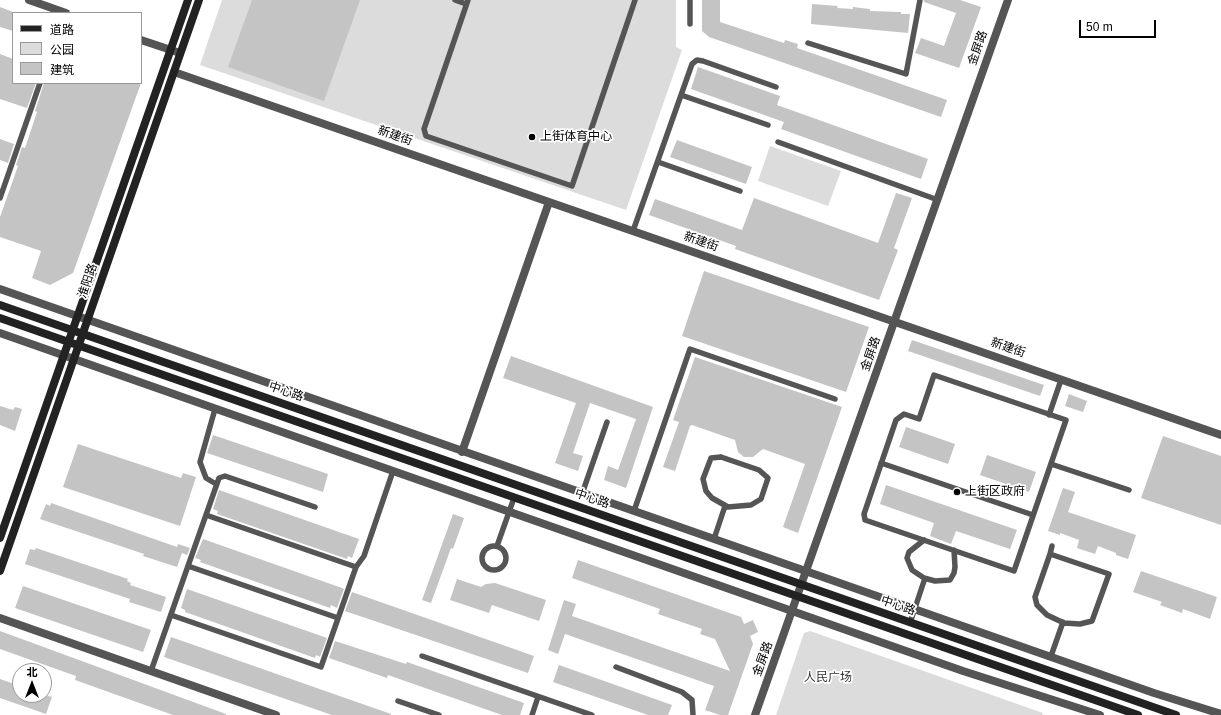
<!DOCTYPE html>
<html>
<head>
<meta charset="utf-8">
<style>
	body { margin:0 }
	#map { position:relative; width:1221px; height:715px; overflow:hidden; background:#fff; font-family:Arial,"Noto Sans SC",sans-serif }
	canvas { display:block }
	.legend { position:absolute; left:12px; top:12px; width:130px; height:72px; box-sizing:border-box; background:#fff; border:1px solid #999; margin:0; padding:5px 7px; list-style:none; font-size:12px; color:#000 }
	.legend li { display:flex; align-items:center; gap:8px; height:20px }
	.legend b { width:20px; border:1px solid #999 }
	.north { position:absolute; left:12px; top:663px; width:40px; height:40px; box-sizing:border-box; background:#fff; border:1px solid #999; border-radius:50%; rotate:0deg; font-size:11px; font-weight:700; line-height:16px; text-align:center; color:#000 }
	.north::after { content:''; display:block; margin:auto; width:14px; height:18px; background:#000; clip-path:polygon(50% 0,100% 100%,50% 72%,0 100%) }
	.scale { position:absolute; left:1079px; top:20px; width:77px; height:18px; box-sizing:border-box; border:2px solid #000; border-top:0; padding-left:5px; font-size:12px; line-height:14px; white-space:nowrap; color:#000; -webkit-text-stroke:3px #fff; paint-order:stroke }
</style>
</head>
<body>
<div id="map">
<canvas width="1221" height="715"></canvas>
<ul class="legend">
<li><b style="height:5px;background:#222"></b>道路</li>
<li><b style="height:11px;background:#dcdcdc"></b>公园</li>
<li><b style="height:11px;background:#c4c4c4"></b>建筑</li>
</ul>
<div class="north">北</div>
<div class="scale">50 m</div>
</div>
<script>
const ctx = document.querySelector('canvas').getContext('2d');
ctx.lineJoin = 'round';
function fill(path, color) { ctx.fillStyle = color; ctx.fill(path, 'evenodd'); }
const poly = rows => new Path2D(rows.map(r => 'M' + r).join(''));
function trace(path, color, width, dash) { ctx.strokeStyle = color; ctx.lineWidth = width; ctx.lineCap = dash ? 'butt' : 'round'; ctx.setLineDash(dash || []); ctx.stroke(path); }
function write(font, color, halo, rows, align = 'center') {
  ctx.font = font + ' Arial,"Noto Sans SC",sans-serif'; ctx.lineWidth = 3.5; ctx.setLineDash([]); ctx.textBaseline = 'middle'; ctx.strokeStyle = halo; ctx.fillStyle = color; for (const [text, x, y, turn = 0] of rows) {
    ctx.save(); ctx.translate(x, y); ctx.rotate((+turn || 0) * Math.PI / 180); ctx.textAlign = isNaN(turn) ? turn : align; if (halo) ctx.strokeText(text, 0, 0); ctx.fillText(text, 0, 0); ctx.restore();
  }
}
fill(poly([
	[222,0,676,0,676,47,682,50,626,210,200,65],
	[770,146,841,171,828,206,758,181],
	[810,631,1043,713,1042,715,776,715,804,633]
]), '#dcdcdc');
fill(poly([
	[252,0,360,0,324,101,228,67],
	[702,0,720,0,720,22,784,43,785,40,798,44,797,48,947,100,941,117,709,37,702,31],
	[924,0,960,0,981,7,959,68,915,53,921,38,944,46,956,13,924,2],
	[812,4,838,6,837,8,853,9,853,7,870,9,870,11,901,12,901,14,910,14,908,33,811,24],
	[0,7,13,12,13,31,0,27],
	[0,54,13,59,13,83,36,83,27,108,0,99],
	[698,67,780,96,777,105,928,159,921,179,781,129,784,122,691,89],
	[44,83,141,83,73,273,50,285,32,278,41,251,0,237,0,217,18,166,16,165,22,147,25,148,37,112,35,111],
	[0,139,14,144,8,163,0,160],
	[677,140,752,167,746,184,670,157],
	[896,193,912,198,894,248,898,250,879,300,735,249,736,246,649,215,655,199,742,230,754,198,878,243],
	[704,271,869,327,846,392,682,336],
	[912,340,1044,385,1040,396,908,351],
	[511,356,653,407,626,488,604,480,608,466,618,470,636,419,590,403,573,453,583,456,578,471,555,463,576,403,503,378],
	[695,357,842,407,798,533,783,527,805,464,763,449,753,457,744,457,738,452,735,440,692,425,690,426,675,471,663,467,679,422,673,420],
	[1069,394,1087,401,1083,412,1065,406],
	[0,406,13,410,15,407,22,409,15,431,0,425],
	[906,427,955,444,948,464,899,447],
	[213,435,328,474,323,492,207,453],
	[1163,436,1221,456,1221,525,1141,498],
	[78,444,181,478,183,473,196,477,180,526,63,487],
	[987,455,1036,472,1029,492,980,475],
	[886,485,1017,530,1010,549,956,531,951,544,930,536,934,523,880,504],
	[1063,488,1075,492,1068,512,1136,535,1128,559,1116,555,1116,553,1098,546,1095,554,1077,548,1079,540,1060,533,1060,535,1048,531],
	[219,490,359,539,352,558,348,556,347,559,217,514,218,511,213,509],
	[51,503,177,547,178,544,190,548,187,555,182,553,177,567,143,556,144,554,40,519,46,504,50,506],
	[453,514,464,518,453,549,451,548,431,603,422,600],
	[203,539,342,588,344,589,337,608,331,605,330,608,200,562,201,560,195,558],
	[36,548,128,579,127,581,131,583,130,585,166,597,161,612,129,602,130,599,25,564,30,549,35,550],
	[578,560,741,617,744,624,753,620,758,632,750,636,753,644,728,715,720,715,705,710,714,686,565,634,558,654,548,650,564,600,576,604,572,616,730,671,715,639,700,634,702,629,658,614,660,609,572,578],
	[1141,571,1217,597,1210,619,1183,609,1182,613,1160,605,1162,602,1133,592],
	[457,579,481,587,486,584,495,583,546,600,539,621,492,605,489,613,450,600],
	[23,586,151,630,143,652,15,608],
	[187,589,327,638,320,657,316,655,315,658,185,612,185,610,181,608],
	[352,592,534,656,528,673,345,611],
	[0,631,226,714,226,715,173,715,75,680,76,676,0,649],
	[171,637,391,714,391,715,332,715,164,657],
	[335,641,406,664,407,662,524,703,520,715,502,715,388,675,387,678,329,658],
	[559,665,672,705,668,715,648,715,553,682],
	[0,679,20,686,20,695,45,695,52,697,46,714,0,698]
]), '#c4c4c4');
trace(poly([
	[455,0,466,4],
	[468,0,424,129,426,136,572,186,635,0],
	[690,0,690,24],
	[808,43,906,74,920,0],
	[681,95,768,125],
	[778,142,938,200],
	[658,162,740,191],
	[0,198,40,83],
	[633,231,692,64,697,60,703,61,776,87],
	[934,375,1066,420,1014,571,865,520,864,514,896,420,904,414,919,419,934,375],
	[215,409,200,462,206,478,216,484],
	[1049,415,1061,380],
	[721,457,759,470,768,478,761,499,751,505,728,507,712,498,706,491,703,479,711,458,721,457],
	[881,463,1033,515],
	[1051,464,1129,490],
	[582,494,607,422],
	[634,511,690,349,835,399],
	[714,539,725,506],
	[924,540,909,552,907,558,912,570,924,578,935,581,950,580,954,573,955,567,954,550],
	'482 558a12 12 0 1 1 24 0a12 12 0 1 1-24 0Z',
	[497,546,514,498],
	[1050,554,1109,574,1092,621,1080,624,1064,623,1047,615,1037,605,1035,597,1050,554,1052,546],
	[188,566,338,618],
	[356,567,364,556,393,471],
	[171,615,321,667,356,567,206,515],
	[910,623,925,578],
	[422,656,592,715],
	[1051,656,1063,622],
	[616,667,682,692,692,700,693,715],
	[151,671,219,478,225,476,315,507],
	[398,701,439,715],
	[532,715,538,697]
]), '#555', 5.5);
trace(poly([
	[29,0,66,13],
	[141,40,180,53],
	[174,72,1221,435],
	[0,289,1154,693,1221,714],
	[0,333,963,671,1100,715],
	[462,452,549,202],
	[0,618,276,715]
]), '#555', 8);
trace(poly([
	[755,715,1008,0]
]), '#555', 8);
trace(poly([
	[0,305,1176,715],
	[0,318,1138,715],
	[0,538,188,0],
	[0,571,199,0]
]), '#222', 8);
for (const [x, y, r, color] of [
	[532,137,4,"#000"],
	[957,492,4,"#000"]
]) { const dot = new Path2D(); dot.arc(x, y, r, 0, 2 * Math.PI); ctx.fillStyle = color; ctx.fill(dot); trace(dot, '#fff', 1.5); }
write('12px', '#000', '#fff', [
	["金屏路",978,48,-71],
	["新建街",395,136,19],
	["新建街",701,242,19],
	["淮阳路",88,281,-71],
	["新建街",1008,348,19],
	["金屏路",871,354,-71],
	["中心路",286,392,19],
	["中心路",592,499,19],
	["中心路",898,606,19],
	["金屏路",763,659,-70]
]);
write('12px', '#000', '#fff', [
	["上街体育中心",540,137],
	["上街区政府",965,492]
], 'left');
write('12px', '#333', '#fff', [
	["人民广场",828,678]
]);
</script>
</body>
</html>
